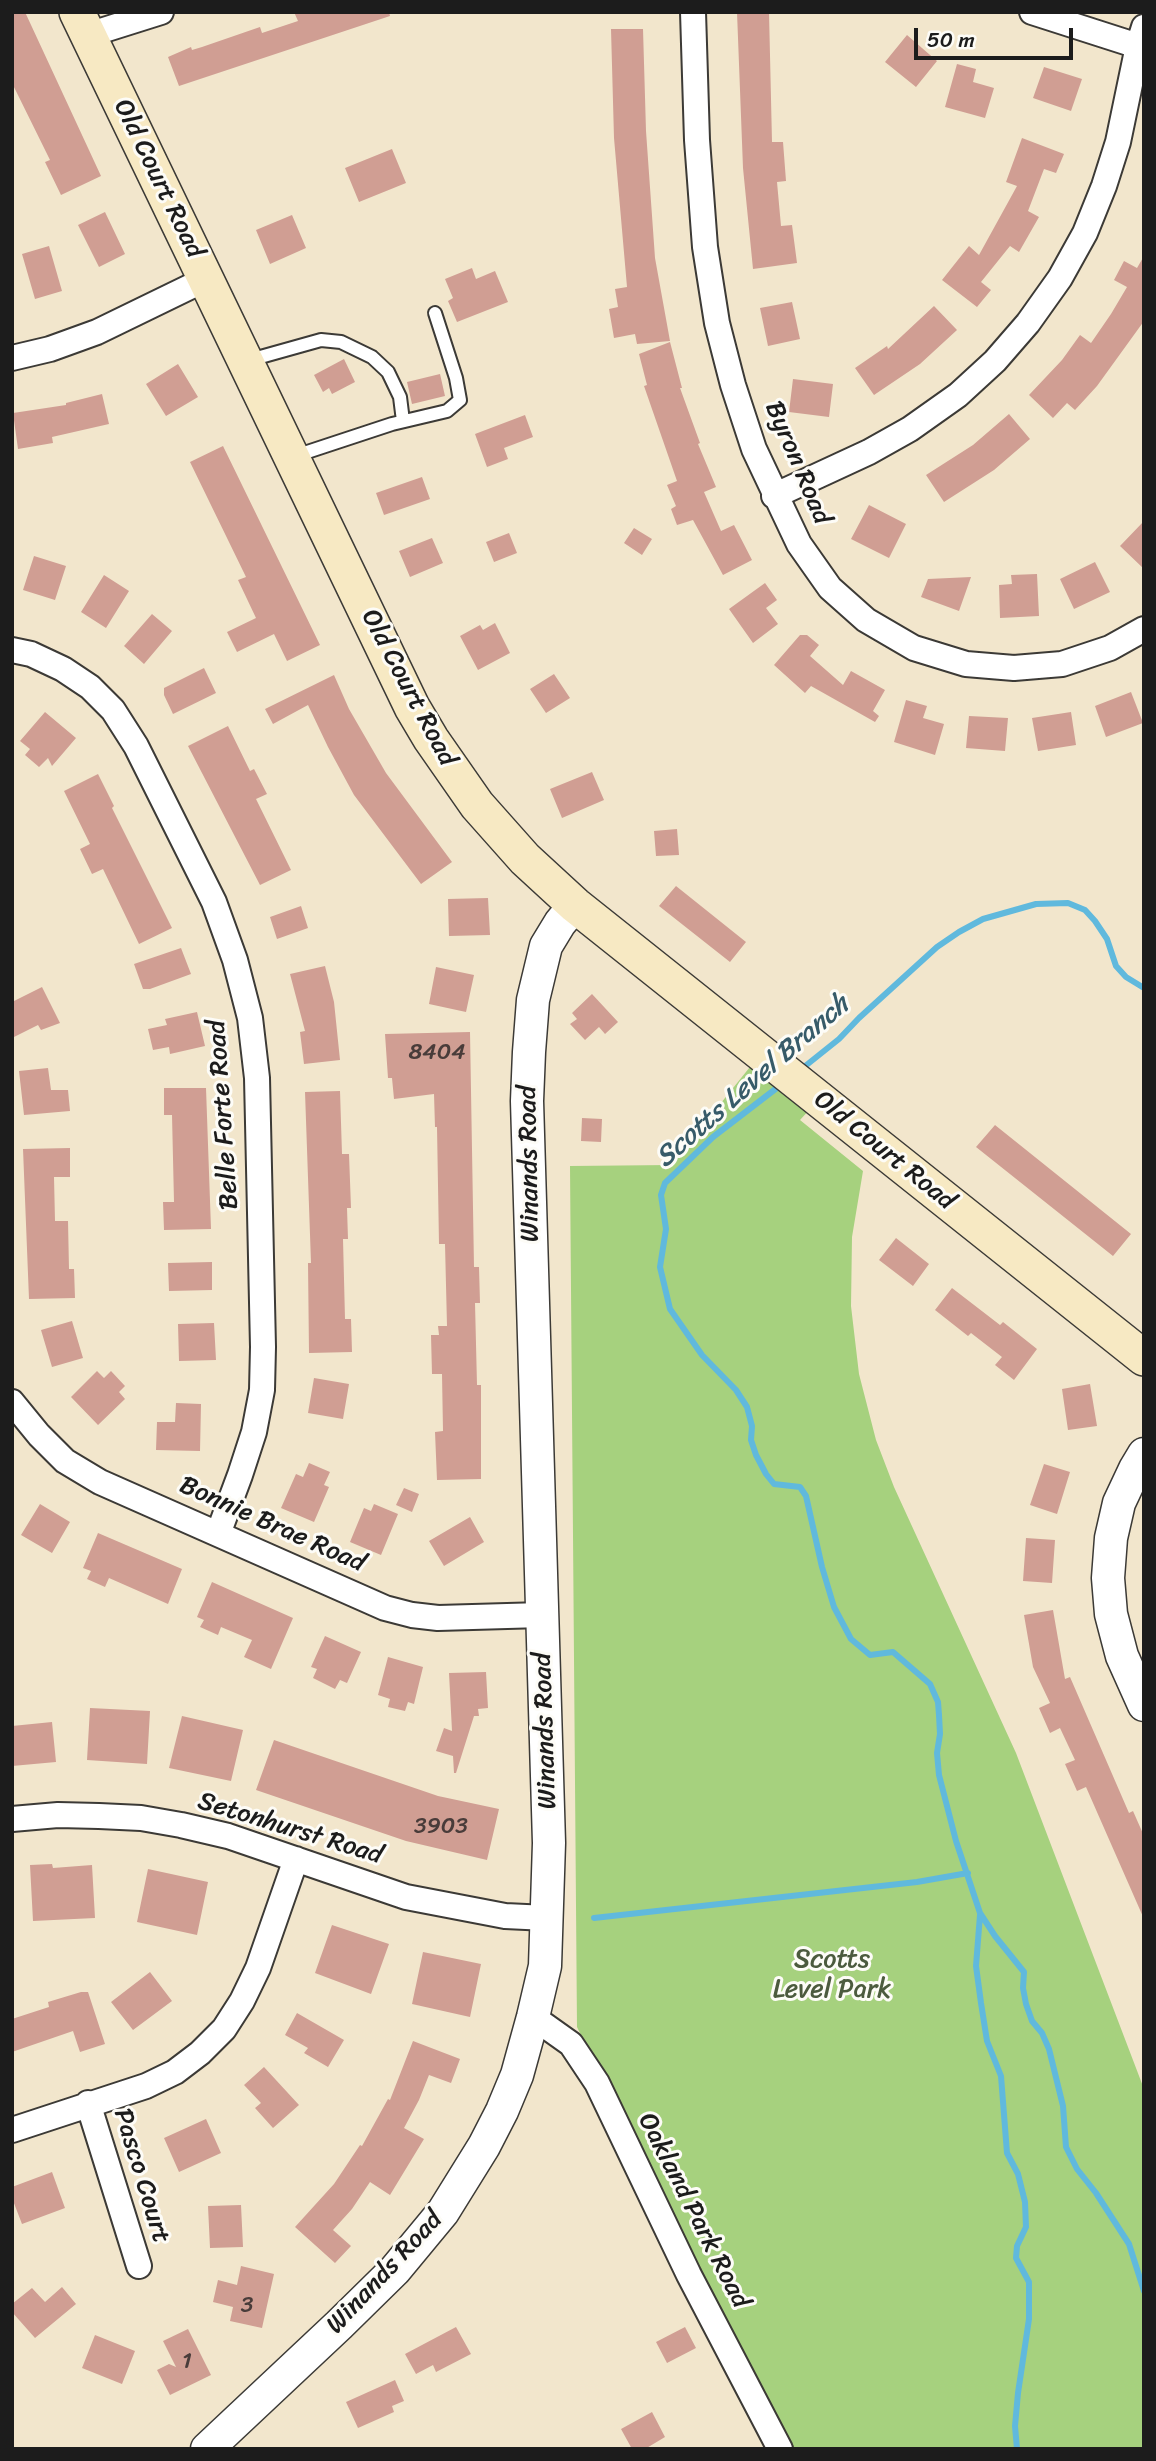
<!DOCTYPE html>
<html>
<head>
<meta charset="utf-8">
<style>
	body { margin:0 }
	#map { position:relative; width:1156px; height:2461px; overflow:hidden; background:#f2e6cc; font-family:Sriracha,sans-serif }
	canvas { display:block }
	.frame { position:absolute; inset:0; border:14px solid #1c1c1c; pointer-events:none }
	.scale { position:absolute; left:914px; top:28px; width:159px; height:32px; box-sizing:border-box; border:4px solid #1c1c1c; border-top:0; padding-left:9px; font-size:21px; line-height:24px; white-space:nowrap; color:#1c1c1c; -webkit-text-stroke:5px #fdfcf7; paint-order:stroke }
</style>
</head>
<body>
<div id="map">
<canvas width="1156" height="2461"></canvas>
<div class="frame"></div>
<div class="scale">50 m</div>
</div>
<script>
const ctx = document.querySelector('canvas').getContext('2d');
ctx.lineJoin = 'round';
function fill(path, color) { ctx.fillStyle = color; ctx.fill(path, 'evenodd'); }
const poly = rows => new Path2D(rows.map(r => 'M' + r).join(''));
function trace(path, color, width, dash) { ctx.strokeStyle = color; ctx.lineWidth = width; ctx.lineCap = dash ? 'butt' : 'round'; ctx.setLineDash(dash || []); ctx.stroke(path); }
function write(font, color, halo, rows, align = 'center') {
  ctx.font = font + ' Sriracha,sans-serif'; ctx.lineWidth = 6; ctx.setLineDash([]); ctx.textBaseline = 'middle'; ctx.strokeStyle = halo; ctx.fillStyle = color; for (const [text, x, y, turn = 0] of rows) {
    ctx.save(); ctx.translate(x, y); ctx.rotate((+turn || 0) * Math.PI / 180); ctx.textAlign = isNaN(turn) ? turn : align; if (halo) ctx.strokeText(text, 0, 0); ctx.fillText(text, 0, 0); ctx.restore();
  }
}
fill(poly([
	[754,1062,811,1108,800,1120,863,1171,852,1237,851,1306,859,1374,876,1440,894,1487,1016,1753,1144,2089,1144,2449,786,2449,577,2027,570,1166,671,1165]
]), '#a6d17e');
trace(poly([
	[799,1071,839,1039,859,1018,937,947,959,932,983,919,1036,904,1068,903,1085,910,1095,921,1107,939,1116,966,1126,977,1144,988],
	[782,1084,713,1137,665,1183,661,1195,666,1229,660,1267,670,1309,702,1355,736,1390,747,1407,752,1426,751,1440,756,1455,766,1474,774,1484,800,1487,806,1496,822,1567,834,1607,851,1639,870,1655,893,1652,930,1684,938,1702,939,1715,940,1734,937,1753,939,1775,956,1841,980,1913,995,1936,1024,1972,1023,1988,1026,2004,1032,2021,1042,2033,1049,2049,1063,2106,1066,2147,1077,2169,1096,2193,1129,2244,1144,2291],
	[980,1915,976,1966,981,2003,987,2041,1001,2076,1007,2153,1018,2174,1025,2202,1026,2227,1017,2246,1016,2258,1029,2282,1029,2319,1018,2393,1015,2426,1017,2449],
	[594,1918,917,1882,968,1873]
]), '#60b9dd', 6);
fill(poly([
	[12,12,25,12,101,176,61,195,45,162,50,160,12,83],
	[294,12,389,12,390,16,179,86,168,57,191,47,192,50,202,47,260,27,262,33,298,21],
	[737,12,769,12,772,142,783,142,786,181,777,182,781,226,792,225,797,263,753,269,743,168],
	[611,29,643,29,646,131,655,258,670,341,637,344,635,334,614,338,609,309,618,307,615,289,627,287,614,138],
	[907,35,937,61,916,87,885,62],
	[957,64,976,69,973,82,994,88,985,118,945,107],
	[1044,67,1082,79,1071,111,1033,98],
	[1022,138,1064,154,1056,173,1044,169,1028,211,1039,217,1019,252,1010,246,981,282,991,290,977,307,942,280,969,246,979,255,1017,186,1006,182],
	[392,149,406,183,359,202,345,168],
	[105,212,125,254,99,267,78,225],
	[292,215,306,248,270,264,256,230],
	[49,246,62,291,35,299,22,254],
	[1144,256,1144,321,1097,386,1075,410,1067,403,1053,418,1029,395,1062,360,1080,335,1091,343,1111,314,1127,287,1114,280,1124,261,1137,268],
	[472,268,476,279,495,271,508,302,457,322,448,301,453,298,445,279],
	[792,302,800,339,768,346,760,308],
	[934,306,957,330,920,364,874,395,855,368,887,346,888,349],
	[670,342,682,388,680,388,700,443,698,444,716,487,704,492,721,531,734,525,752,560,723,575,693,520,677,525,671,509,676,506,667,485,677,481,644,386,647,385,639,354],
	[344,359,355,382,332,394,329,388,323,392,314,375],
	[178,364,198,397,166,416,146,384],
	[440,374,445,396,412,404,407,382],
	[793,379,833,384,829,417,789,412],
	[102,394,109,424,52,437,53,443,18,449,13,413,66,405,66,403],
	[1009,414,1030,439,994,470,944,502,926,475,973,445],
	[525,415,533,437,504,448,508,459,487,467,475,434],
	[223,446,320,645,287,661,274,634,237,652,227,632,256,618,238,580,246,577,190,462],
	[422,477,430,499,384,515,376,493],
	[869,505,906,524,889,558,851,539],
	[1144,521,1144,569,1120,546],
	[634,528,652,539,642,555,624,543],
	[509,533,517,553,494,562,486,542],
	[432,538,443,563,410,577,399,551],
	[34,556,66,566,55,600,23,590],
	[1095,562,1110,592,1074,609,1060,579],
	[1037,574,1039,616,1000,618,999,585,1012,584,1011,575],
	[104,575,129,591,106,628,81,612],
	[971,577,959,611,921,597,928,579],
	[765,583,777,600,766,608,778,624,753,643,729,609],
	[152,614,172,631,144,664,124,646],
	[495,623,510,653,478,670,460,636,480,625,483,630],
	[800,635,807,635,819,645,810,656,843,685,851,671,885,690,873,711,879,716,875,722,811,686,805,693,774,665],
	[204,668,216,693,173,714,164,695,164,688],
	[554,674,570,698,546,713,530,689],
	[334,675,349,709,386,773,452,862,421,884,354,795,328,747,308,705,273,724,265,709],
	[1131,692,1143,723,1106,737,1095,706],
	[906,700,927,706,923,718,944,724,935,755,894,742],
	[45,712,76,738,52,766,48,758,39,767,25,755,30,749,20,741],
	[1071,712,1076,745,1038,751,1032,718],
	[969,716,1008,718,1005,751,966,748],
	[228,726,250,771,254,769,267,794,256,799,291,870,260,885,188,746],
	[592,772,604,800,562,818,550,789],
	[98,774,114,806,112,808,172,928,139,944,103,869,92,874,80,849,90,844,64,791],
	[677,829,679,855,656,856,654,831],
	[676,886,746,942,730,962,659,906],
	[488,898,490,935,449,936,448,899],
	[301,906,308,928,277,939,270,917],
	[181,948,191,974,150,989,143,989,134,964],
	[325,966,334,1002,340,1060,304,1064,300,1032,305,1031,290,974],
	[436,967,474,975,466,1012,429,1004],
	[42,987,60,1023,41,1030,38,1025,12,1038,12,1002],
	[592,994,618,1022,605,1034,599,1027,585,1040,570,1024,577,1019,572,1013],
	[197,1012,205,1046,170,1054,169,1047,153,1050,148,1029,167,1025,165,1019],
	[470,1032,474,1267,479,1267,480,1303,475,1303,477,1385,481,1385,481,1479,437,1480,435,1432,443,1431,442,1374,432,1374,431,1335,439,1335,438,1326,447,1326,445,1244,439,1244,437,1127,435,1127,434,1094,394,1099,392,1078,388,1078,385,1034],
	[48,1068,51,1090,68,1090,70,1111,24,1115,19,1071],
	[164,1088,206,1088,211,1229,164,1230,163,1202,174,1202,172,1115,164,1115],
	[340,1091,342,1154,349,1154,351,1208,347,1208,348,1239,343,1239,345,1319,351,1319,352,1352,309,1353,308,1263,311,1263,305,1092],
	[582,1118,602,1119,601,1142,581,1141],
	[995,1125,1131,1234,1113,1256,976,1147],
	[70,1148,70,1177,54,1177,55,1221,68,1221,69,1269,74,1269,75,1298,29,1299,23,1149],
	[896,1238,929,1264,913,1286,879,1260],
	[212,1262,212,1290,169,1291,168,1263],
	[952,1288,1000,1325,1003,1322,1037,1349,1014,1380,995,1365,1002,1357,971,1333,968,1336,935,1310],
	[72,1321,83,1358,52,1367,41,1330],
	[214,1323,216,1360,179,1361,178,1324],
	[97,1371,104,1378,111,1371,125,1386,119,1392,125,1399,98,1425,71,1397],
	[314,1378,349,1384,343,1419,308,1413],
	[1090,1384,1097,1426,1068,1430,1062,1389],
	[176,1403,201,1404,200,1451,156,1450,157,1422,175,1422],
	[309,1463,330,1472,324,1485,329,1487,314,1522,281,1508,296,1474,303,1477],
	[1044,1464,1070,1472,1057,1514,1030,1505],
	[404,1488,419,1494,412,1512,396,1505],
	[40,1504,70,1522,52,1553,21,1535],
	[374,1504,398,1514,381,1555,350,1542,364,1508,371,1511],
	[470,1517,484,1542,444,1566,429,1541],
	[98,1533,182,1569,168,1604,109,1578,105,1587,87,1579,91,1571,83,1568],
	[1026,1538,1055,1540,1052,1583,1023,1581],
	[212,1582,293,1618,271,1669,244,1657,252,1640,221,1627,218,1635,200,1627,204,1620,197,1617],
	[1053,1610,1065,1679,1070,1677,1129,1813,1133,1811,1144,1836,1144,1919,1086,1787,1077,1791,1065,1764,1075,1760,1060,1728,1050,1733,1039,1708,1050,1703,1033,1667,1024,1615],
	[325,1636,361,1652,347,1683,340,1680,335,1689,313,1678,317,1669,311,1667],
	[388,1657,423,1667,414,1704,408,1702,405,1711,388,1707,390,1699,378,1695],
	[486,1672,488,1708,478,1709,479,1716,474,1716,456,1773,454,1773,453,1756,436,1751,444,1728,452,1731,449,1673],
	[90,1708,150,1711,147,1764,87,1760],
	[182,1716,243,1730,231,1781,169,1768],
	[52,1722,56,1762,12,1766,12,1726],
	[274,1740,438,1796,499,1809,487,1860,406,1841,256,1790],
	[52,1864,53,1868,92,1865,95,1918,33,1921,30,1865],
	[148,1869,208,1882,197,1935,137,1922],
	[332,1925,389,1944,371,1994,315,1973],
	[423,1952,481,1964,470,2017,412,2004],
	[150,1972,172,2001,133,2030,111,2002],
	[81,1992,88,1992,105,2044,80,2052,73,2031,12,2052,12,2019,49,2007,48,2002],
	[297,2013,344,2040,328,2067,304,2053,308,2048,285,2035],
	[413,2041,460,2059,451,2083,429,2075,419,2100,404,2128,424,2139,390,2195,370,2182,352,2209,333,2230,351,2246,335,2263,295,2227,334,2184,360,2145,362,2146,388,2099,390,2100],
	[264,2067,299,2105,273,2128,255,2108,261,2103,244,2085],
	[206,2119,221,2153,179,2172,164,2138],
	[52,2172,65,2208,22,2224,12,2198,12,2187],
	[241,2205,243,2247,210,2248,208,2206],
	[241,2266,274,2274,262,2328,230,2321,233,2307,213,2302,218,2280,237,2285],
	[62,2287,76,2304,35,2338,12,2312,12,2304,32,2288,45,2302],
	[456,2327,471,2354,436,2372,433,2365,416,2374,405,2354],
	[685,2327,696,2348,667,2363,656,2342],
	[188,2329,211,2375,170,2395,157,2370,169,2364,176,2367,163,2341],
	[95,2335,135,2351,122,2384,82,2368],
	[395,2380,404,2401,392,2406,394,2412,358,2428,346,2402],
	[652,2412,665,2437,645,2449,632,2449,621,2429]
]), '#d09e93');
const service = poly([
	[246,361,321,340,341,342,372,357,388,372,400,397,403,421],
	[292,457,392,424,447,411,460,400,456,378,435,313]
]);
const minor = poly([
	[693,12,697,140,705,247,717,323,733,385,754,449,799,544,830,588,866,620,914,648,966,664,1014,668,1062,664,1110,648,1144,629],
	[1032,12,1138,46],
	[88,35,161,12],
	[12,358,50,349,97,332,206,279],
	[774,496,869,452,910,429,958,395,995,361,1028,323,1060,278,1085,233,1104,186,1118,142,1138,46,1144,27],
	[12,650,31,654,63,669,90,687,113,710,136,746,214,902,235,960,250,1018,257,1078,263,1347,262,1390,254,1432,240,1475,218,1534],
	[12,1402,39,1435,65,1461,100,1482,385,1608,412,1615,438,1618,542,1615],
	[12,1819,58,1815,99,1816,141,1818,181,1825,228,1836,406,1897,505,1916,547,1918],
	[533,2017,571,2044,597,2083,689,2275,780,2449],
	[88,2103,139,2266],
	[12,2130,146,2086,175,2072,200,2053,224,2029,242,2001,258,1968,296,1859]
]);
const tertiary = poly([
	[1144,1454,1135,1469,1119,1503,1111,1538,1108,1578,1111,1614,1122,1656,1144,1705],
	[207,2449,339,2325,395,2270,443,2212,484,2146,502,2111,517,2075,533,2017,545,1966,549,1843,527,1101,529,1052,533,1000,546,946,560,923,575,905]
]);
const secondary = poly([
	[77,12,412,707,431,739,477,805,525,859,575,905,1144,1358]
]);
trace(service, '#3c3a36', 16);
trace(minor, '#3c3a36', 28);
trace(tertiary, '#3c3a36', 35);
trace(secondary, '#3c3a36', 38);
trace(service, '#fff', 12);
trace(minor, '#fff', 24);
trace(tertiary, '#fff', 32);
trace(secondary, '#f7e9c3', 35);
write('23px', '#493c3a', null, [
	["8404",437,1053],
	["3903",441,1827],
	["3",247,2306],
	["1",187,2362]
]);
write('26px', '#1c1c1c', '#fdfcf7', [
	["Old Court Road",158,179,64],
	["Byron Road",797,463,67],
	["Old Court Road",408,688,62],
	["Belle Forte Road",224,1115,-94],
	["Old Court Road",884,1151,39],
	["Winands Road",530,1164,-91],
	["Bonnie Brae Road",272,1525,24],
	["Winands Road",546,1731,-92],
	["Setonhurst Road",290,1829,17],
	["Pasco Court",141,2176,73],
	["Oakland Park Road",693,2211,63],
	["Winands Road",385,2273,-47]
]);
write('26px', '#4c5b3e', '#fdfcf7', [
	["Scotts",832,1960],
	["Level Park",832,1990]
]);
write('italic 28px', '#375b69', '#fdfcf7', [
	["Scotts Level Branch",753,1082,-41]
]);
</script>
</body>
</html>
